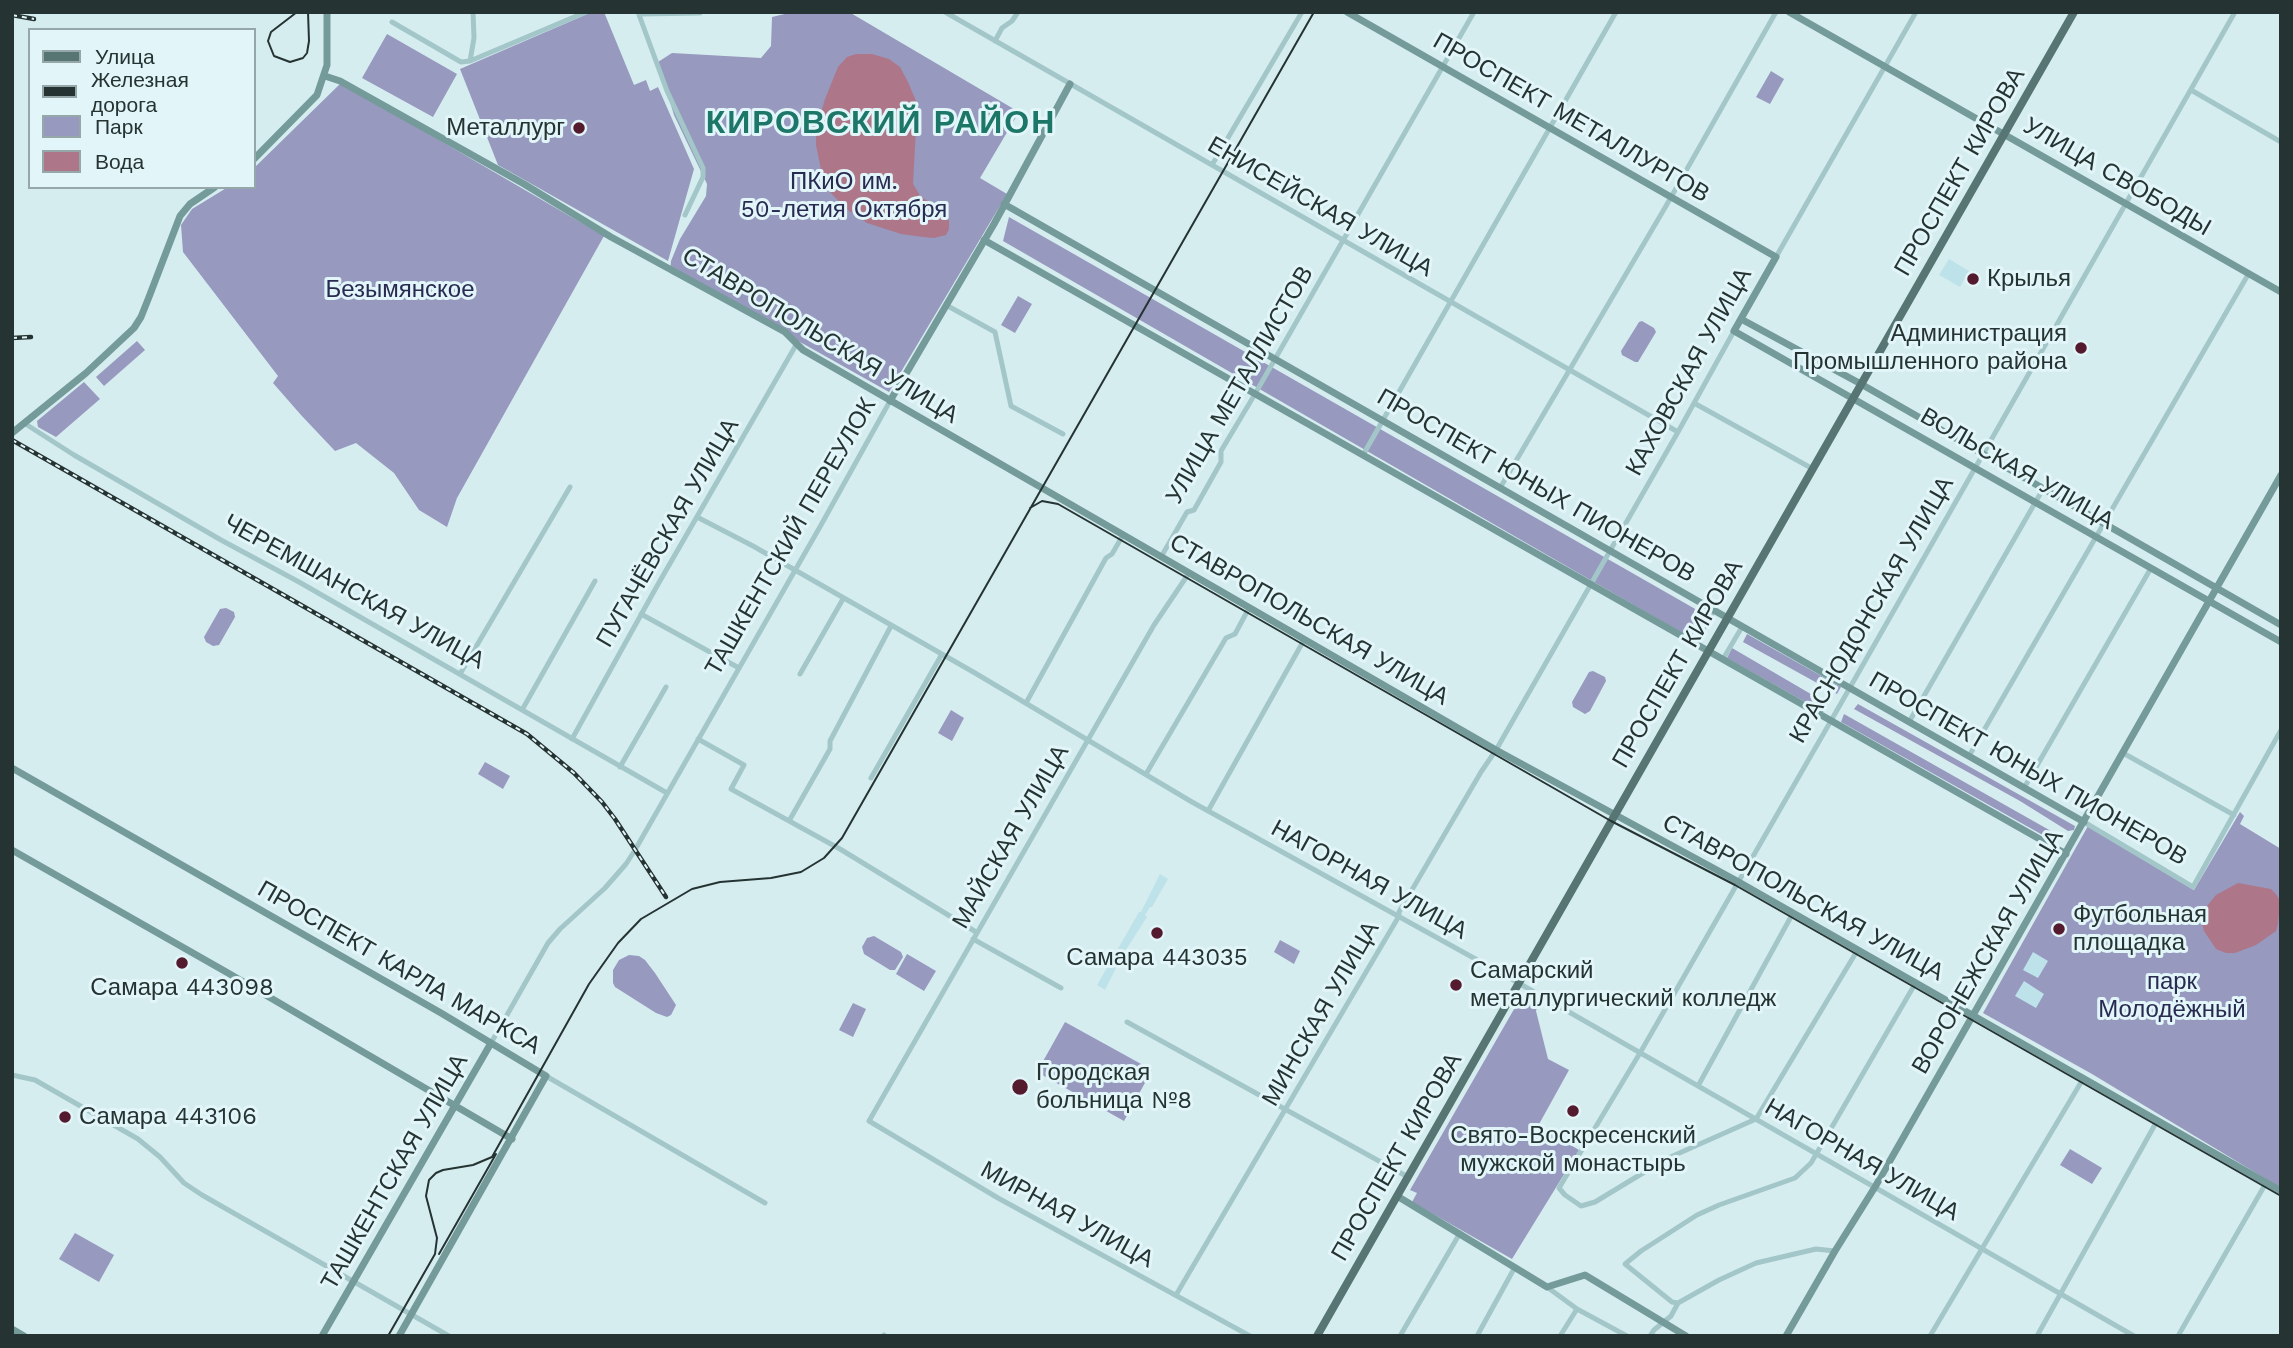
<!DOCTYPE html>
<html>
<head>
<meta charset="utf-8">
<style>
	body { margin:0 }
	#map { position:relative; width:2293px; height:1348px; overflow:hidden; background:#d6edf0; font-family:"Work Sans",sans-serif }
	canvas { display:block }
	.frame { position:absolute; inset:0; border:14px solid #253332; pointer-events:none }
	.legend { position:absolute; left:28px; top:28px; width:228px; height:161px; box-sizing:border-box; background:#e2f5f9; border:2px solid #96a7a9; margin:0; padding:9px 12px; list-style:none; font-size:21px; color:#253332 }
	.legend li { display:flex; align-items:center; gap:14px; height:35px }
	.legend b { width:35px; border:2px solid #96a7a9 }
</style>
</head>
<body>
<div id="map">
<canvas width="2293" height="1348"></canvas>
<div class="frame"></div>
<ul class="legend">
<li><b style="height:9px;background:#567573"></b>Улица</li>
<li><b style="height:9px;background:#253332"></b>Железная дорога</li>
<li><b style="height:19px;background:#9799bf"></b>Парк</li>
<li><b style="height:19px;background:#ad7689"></b>Вода</li>
</ul>
</div>
<script>
const ctx = document.querySelector('canvas').getContext('2d');
ctx.lineJoin = 'round';
function fill(path, color) { ctx.fillStyle = color; ctx.fill(path, 'evenodd'); }
const poly = rows => new Path2D(rows.map(r => 'M' + r).join(''));
function trace(path, color, width, dash) { ctx.strokeStyle = color; ctx.lineWidth = width; ctx.lineCap = dash ? 'butt' : 'round'; ctx.setLineDash(dash || []); ctx.stroke(path); }
function write(font, color, halo, rows, align = 'center') {
  ctx.font = font + ' "Work Sans",sans-serif'; ctx.lineWidth = 6; ctx.setLineDash([]); ctx.textBaseline = 'middle'; ctx.strokeStyle = halo; ctx.fillStyle = color; for (const [text, x, y, turn = 0] of rows) {
    ctx.save(); ctx.translate(x, y); ctx.rotate((+turn || 0) * Math.PI / 180); ctx.textAlign = isNaN(turn) ? turn : align; if (halo) ctx.strokeText(text, 0, 0); ctx.fillText(text, 0, 0); ctx.restore();
  }
}
fill(poly([
	[592,12,604,12,634,85,646,80,650,91,658,87,694,169,668,261,498,165,460,69],
	[793,12,849,12,1019,112,980,178,1007,194,889,392,736,306,670,273,671,261,680,239,706,196,707,184,674,115,658,62,672,53,761,58,771,46,772,17],
	[387,34,457,74,433,117,362,78],
	[1771,71,1784,79,1770,104,1756,97],
	[341,83,604,236,457,498,447,527,419,510,394,473,356,443,335,451,301,415,273,383,278,376,183,252,181,225,192,209,228,187,254,187,254,168],
	[1009,217,1704,614,1691,638,1003,241],
	[1018,296,1032,304,1015,333,1001,325],
	[1642,321,1654,328,1656,332,1638,362,1635,362,1622,355,1621,351,1639,322],
	[137,341,145,350,104,386,96,377],
	[84,382,100,399,56,437,38,427,37,421],
	[226,608,234,612,235,617,219,645,213,646,206,642,204,637,220,609],
	[1747,634,1841,687,1837,694,1743,642],
	[1732,648,1828,704,1823,712,1727,658],
	[1593,671,1605,677,1606,681,1590,711,1585,714,1573,707,1572,702,1589,672],
	[1858,704,2075,826,2074,830,2068,831,2020,801,1854,709],
	[951,710,964,718,952,741,938,733],
	[1844,714,2051,831,2052,836,2048,838,1841,722],
	[485,762,510,776,503,789,478,774],
	[2240,812,2244,816,2240,824,2281,849,2281,1188,2092,1074,1983,1013,2088,826,2194,890],
	[874,936,901,952,903,957,895,970,890,970,864,954,862,947,867,938],
	[1280,940,1300,951,1294,964,1274,952],
	[907,954,936,971,924,991,896,974],
	[629,955,639,956,645,960,655,973,676,1005,671,1015,667,1017,656,1013,615,987,613,983,613,970,619,960],
	[1526,1002,1537,1008,1536,1011,1548,1059,1569,1070,1538,1126,1579,1150,1512,1259,1412,1202,1417,1193,1410,1190,1517,1004],
	[853,1003,866,1009,853,1037,839,1030],
	[1065,1022,1152,1070,1124,1121,1037,1072],
	[2070,1149,2102,1168,2092,1184,2060,1165],
	[75,1233,114,1255,99,1282,59,1259]
]), '#9799bf');
fill(poly([
	[1949,259,1969,271,1960,287,1939,275],
	[1160,874,1168,879,1152,907,1150,907,1145,915,1147,917,1122,956,1105,990,1097,985,1139,912,1141,912],
	[2033,952,2048,961,2038,978,2023,970],
	[2024,981,2044,994,2036,1008,2015,996]
]), '#bde2e9');
fill(poly([
	[856,54,872,54,889,59,900,67,908,82,916,101,917,110,913,184,921,197,945,212,949,221,949,229,946,235,934,238,923,237,901,234,867,223,845,208,830,192,824,184,816,145,816,130,825,99,838,67,847,57],
	[2238,883,2271,889,2276,894,2280,901,2278,924,2276,931,2256,945,2235,953,2226,953,2216,949,2204,931,2201,920,2203,911,2216,895]
]), '#ad7689');
trace(poly([
	[638,12,667,91,703,168,703,177,685,215],
	[945,12,1678,432],
	[639,14,700,13],
	[392,22,461,62,470,61,586,12],
	[995,41,1002,28,1012,21,1018,12],
	[470,61,474,38,473,12],
	[2191,90,2281,142],
	[1212,165,1302,12],
	[1776,257,1916,12],
	[946,305,995,332,1011,406,1063,434],
	[1694,403,1813,469],
	[24,423,74,455,221,540,299,582,667,793],
	[1363,455,1616,12],
	[1500,488,1666,206,1776,12],
	[697,517,753,546,975,673,1192,802,1508,977,2134,1336],
	[1161,557,1187,512,1194,510,1221,462,1221,451,1255,394,1474,12],
	[1189,573,1154,625,869,1121,998,1198,1250,1336],
	[641,614,739,668],
	[1695,644,1714,610],
	[1723,659,1742,627],
	[460,674,570,487],
	[800,674,843,599],
	[1026,703,1106,558,1112,554,1123,535],
	[522,710,595,581],
	[1909,722,2043,489],
	[572,739,657,586,796,345],
	[698,739,744,765,731,789,840,849,976,932],
	[2123,753,2234,815],
	[1969,756,2249,273],
	[620,767,666,687],
	[1146,774,1226,638,1235,634,1249,608],
	[871,778,942,654],
	[2024,788,2151,568],
	[1208,811,1304,640],
	[789,821,830,749,830,741,891,626],
	[2084,822,2193,887,2281,730],
	[973,939,1061,988],
	[1857,951,1756,1119,1666,1159,1595,1202,1581,1206,1565,1195,1559,1188,1640,1053,1840,705,2235,12],
	[1127,1022,1408,1177],
	[491,1043,548,943,560,929,605,888,626,864,635,850,821,525,890,401],
	[12,1075,35,1080,138,1139,160,1157,184,1183,202,1195,449,1336],
	[546,1076,765,1203],
	[1698,1086,1793,913],
	[1547,1287,1577,1309,1627,1336],
	[1176,1295,1399,916,1399,912,1481,772,1496,750,1678,432,1734,331],
	[1678,1303,1672,1302,1625,1264,1641,1251,1697,1215,1719,1205,1795,1178,1811,1163,1915,984],
	[883,1336,884,1335],
	[1400,1336,1460,1233],
	[1477,1336,1515,1267],
	[1560,1336,1577,1309],
	[1650,1336,1654,1330,1671,1316,1678,1303,1719,1280,1756,1263,1816,1249,1835,1251],
	[1930,1336,2083,1079],
	[2037,1336,2157,1121],
	[2178,1336,2266,1183]
]), '#a3c6c8', 5);
trace(poly([
	[1347,12,1776,257,1734,331,2281,642],
	[1789,12,2281,292],
	[325,76,340,81,524,184,611,237,785,332,803,350,1496,750,1737,881,2281,1191],
	[254,159,317,95,327,65,327,12],
	[1004,204,2084,822],
	[984,240,2066,854],
	[1741,319,1861,384,2281,625],
	[890,401,994,224,1070,84],
	[12,433,86,373,134,328,141,317,149,297,180,216,190,204,215,187],
	[12,768,441,1013,546,1076,399,1336],
	[12,850,228,973,512,1139],
	[1397,1196,1547,1287,1585,1275,1686,1336],
	[12,1329,24,1336],
	[322,1336,491,1043],
	[1786,1336,1835,1251,1875,1187,2281,475]
]), '#749b9a', 7);
trace(poly([
	[1317,1336,2074,12]
]), '#567573', 8);
trace(poly([
	[297,12,271,32,268,41,274,56,290,62,303,58,307,53,309,41,308,12],
	[1030,508,1042,501,1058,504,1611,821,1735,885,2281,1196],
	[439,1254,496,1154],
	[388,1336,435,1254,437,1238,426,1196,429,1180,436,1173,443,1170,473,1165,492,1157,589,984,618,943,641,919,692,889,720,882,771,878,801,872,824,858,842,838,1314,12]
]), '#253332', 2);
const rail = poly([
	[12,15,34,19],
	[12,338,31,337],
	[12,440,527,734,574,773,602,802,615,819,666,897]
]);
trace(rail, '#253332', 4.5);
trace(rail, '#e2f5f9', 2, [5]);
for (const [x, y, r, color] of [
	[579,128,7,"#541b2e"],
	[1973,279,7,"#541b2e"],
	[2081,348,7,"#541b2e"],
	[2059,929,7,"#541b2e"],
	[1157,933,7,"#541b2e"],
	[182,963,7,"#541b2e"],
	[1456,985,7,"#541b2e"],
	[1020,1087,9,"#541b2e"],
	[1573,1111,7,"#541b2e"],
	[65,1117,7,"#541b2e"]
]) { const dot = new Path2D(); dot.arc(x, y, r, 0, 2 * Math.PI); ctx.fillStyle = color; ctx.fill(dot); trace(dot, '#e2f5f9', 2.5); }
write('24px', '#253332', '#e2f5f9', [
	["ПРОСПЕКТ МЕТАЛЛУРГОВ",1571,118,30],
	["ПРОСПЕКТ КИРОВА",1960,172,-60],
	["УЛИЦА СВОБОДЫ",2117,177,30],
	["ЕНИСЕЙСКАЯ УЛИЦА",1320,207,30],
	["СТАВРОПОЛЬСКАЯ УЛИЦА",820,336,31],
	["КАХОВСКАЯ УЛИЦА",1689,372,-61],
	["УЛИЦА МЕТАЛЛИСТОВ",1240,385,-60],
	["ВОЛЬСКАЯ УЛИЦА",2017,469,30],
	["ПРОСПЕКТ ЮНЫХ ПИОНЕРОВ",1536,486,30],
	["ПУГАЧЁВСКАЯ УЛИЦА",668,533,-60],
	["ТАШКЕНТСКИЙ ПЕРЕУЛОК",791,537,-60],
	["ЧЕРЕМШАНСКАЯ УЛИЦА",354,592,29],
	["КРАСНОДОНСКАЯ УЛИЦА",1872,610,-60],
	["СТАВРОПОЛЬСКАЯ УЛИЦА",1309,620,30],
	["ПРОСПЕКТ КИРОВА",1678,664,-60],
	["ПРОСПЕКТ ЮНЫХ ПИОНЕРОВ",2028,769,30],
	["МАЙСКАЯ УЛИЦА",1011,837,-60],
	["НАГОРНАЯ УЛИЦА",1369,880,29],
	["СТАВРОПОЛЬСКАЯ УЛИЦА",1803,898,29],
	["ВОРОНЕЖСКАЯ УЛИЦА",1988,952,-60],
	["ПРОСПЕКТ КАРЛА МАРКСА",399,968,30],
	["МИНСКАЯ УЛИЦА",1321,1014,-60],
	["ПРОСПЕКТ КИРОВА",1397,1157,-60],
	["НАГОРНАЯ УЛИЦА",1862,1160,30],
	["ТАШКЕНТСКАЯ УЛИЦА",395,1172,-60],
	["МИРНАЯ УЛИЦА",1067,1215,29]
]);
write('24px', '#253332', '#e2f5f9', [
	["Металлург",565,128,"right"],
	["Крылья",1987,279],
	["Администрация",2067,334,"right"],
	["Промышленного района",2067,362,"right"],
	["Футбольная",2073,915],
	["площадка",2073,943],
	["Самара 443035",1157,958,"center"],
	["Самарский",1470,971],
	["металлургический колледж",1470,999],
	["Самара 443098",182,988,"center"],
	["Городская",1036,1073],
	["больница №8",1036,1101],
	["Самара 443106",79,1117],
	["Свято-Воскресенский",1573,1136,"center"],
	["мужской монастырь",1573,1164,"center"]
], 'left');
write('24px', '#292a51', '#e2f5f9', [
	["ПКиО им.",844,182],
	["50-летия Октября",844,210],
	["Безымянское",400,290],
	["парк",2172,982],
	["Молодёжный",2172,1010]
]);
ctx.letterSpacing = '2px';
write('bold 32px', '#1d7768', '#e2f5f9', [
	["КИРОВСКИЙ РАЙОН",881,124]
]);
ctx.letterSpacing = '0px';
</script>
</body>
</html>
